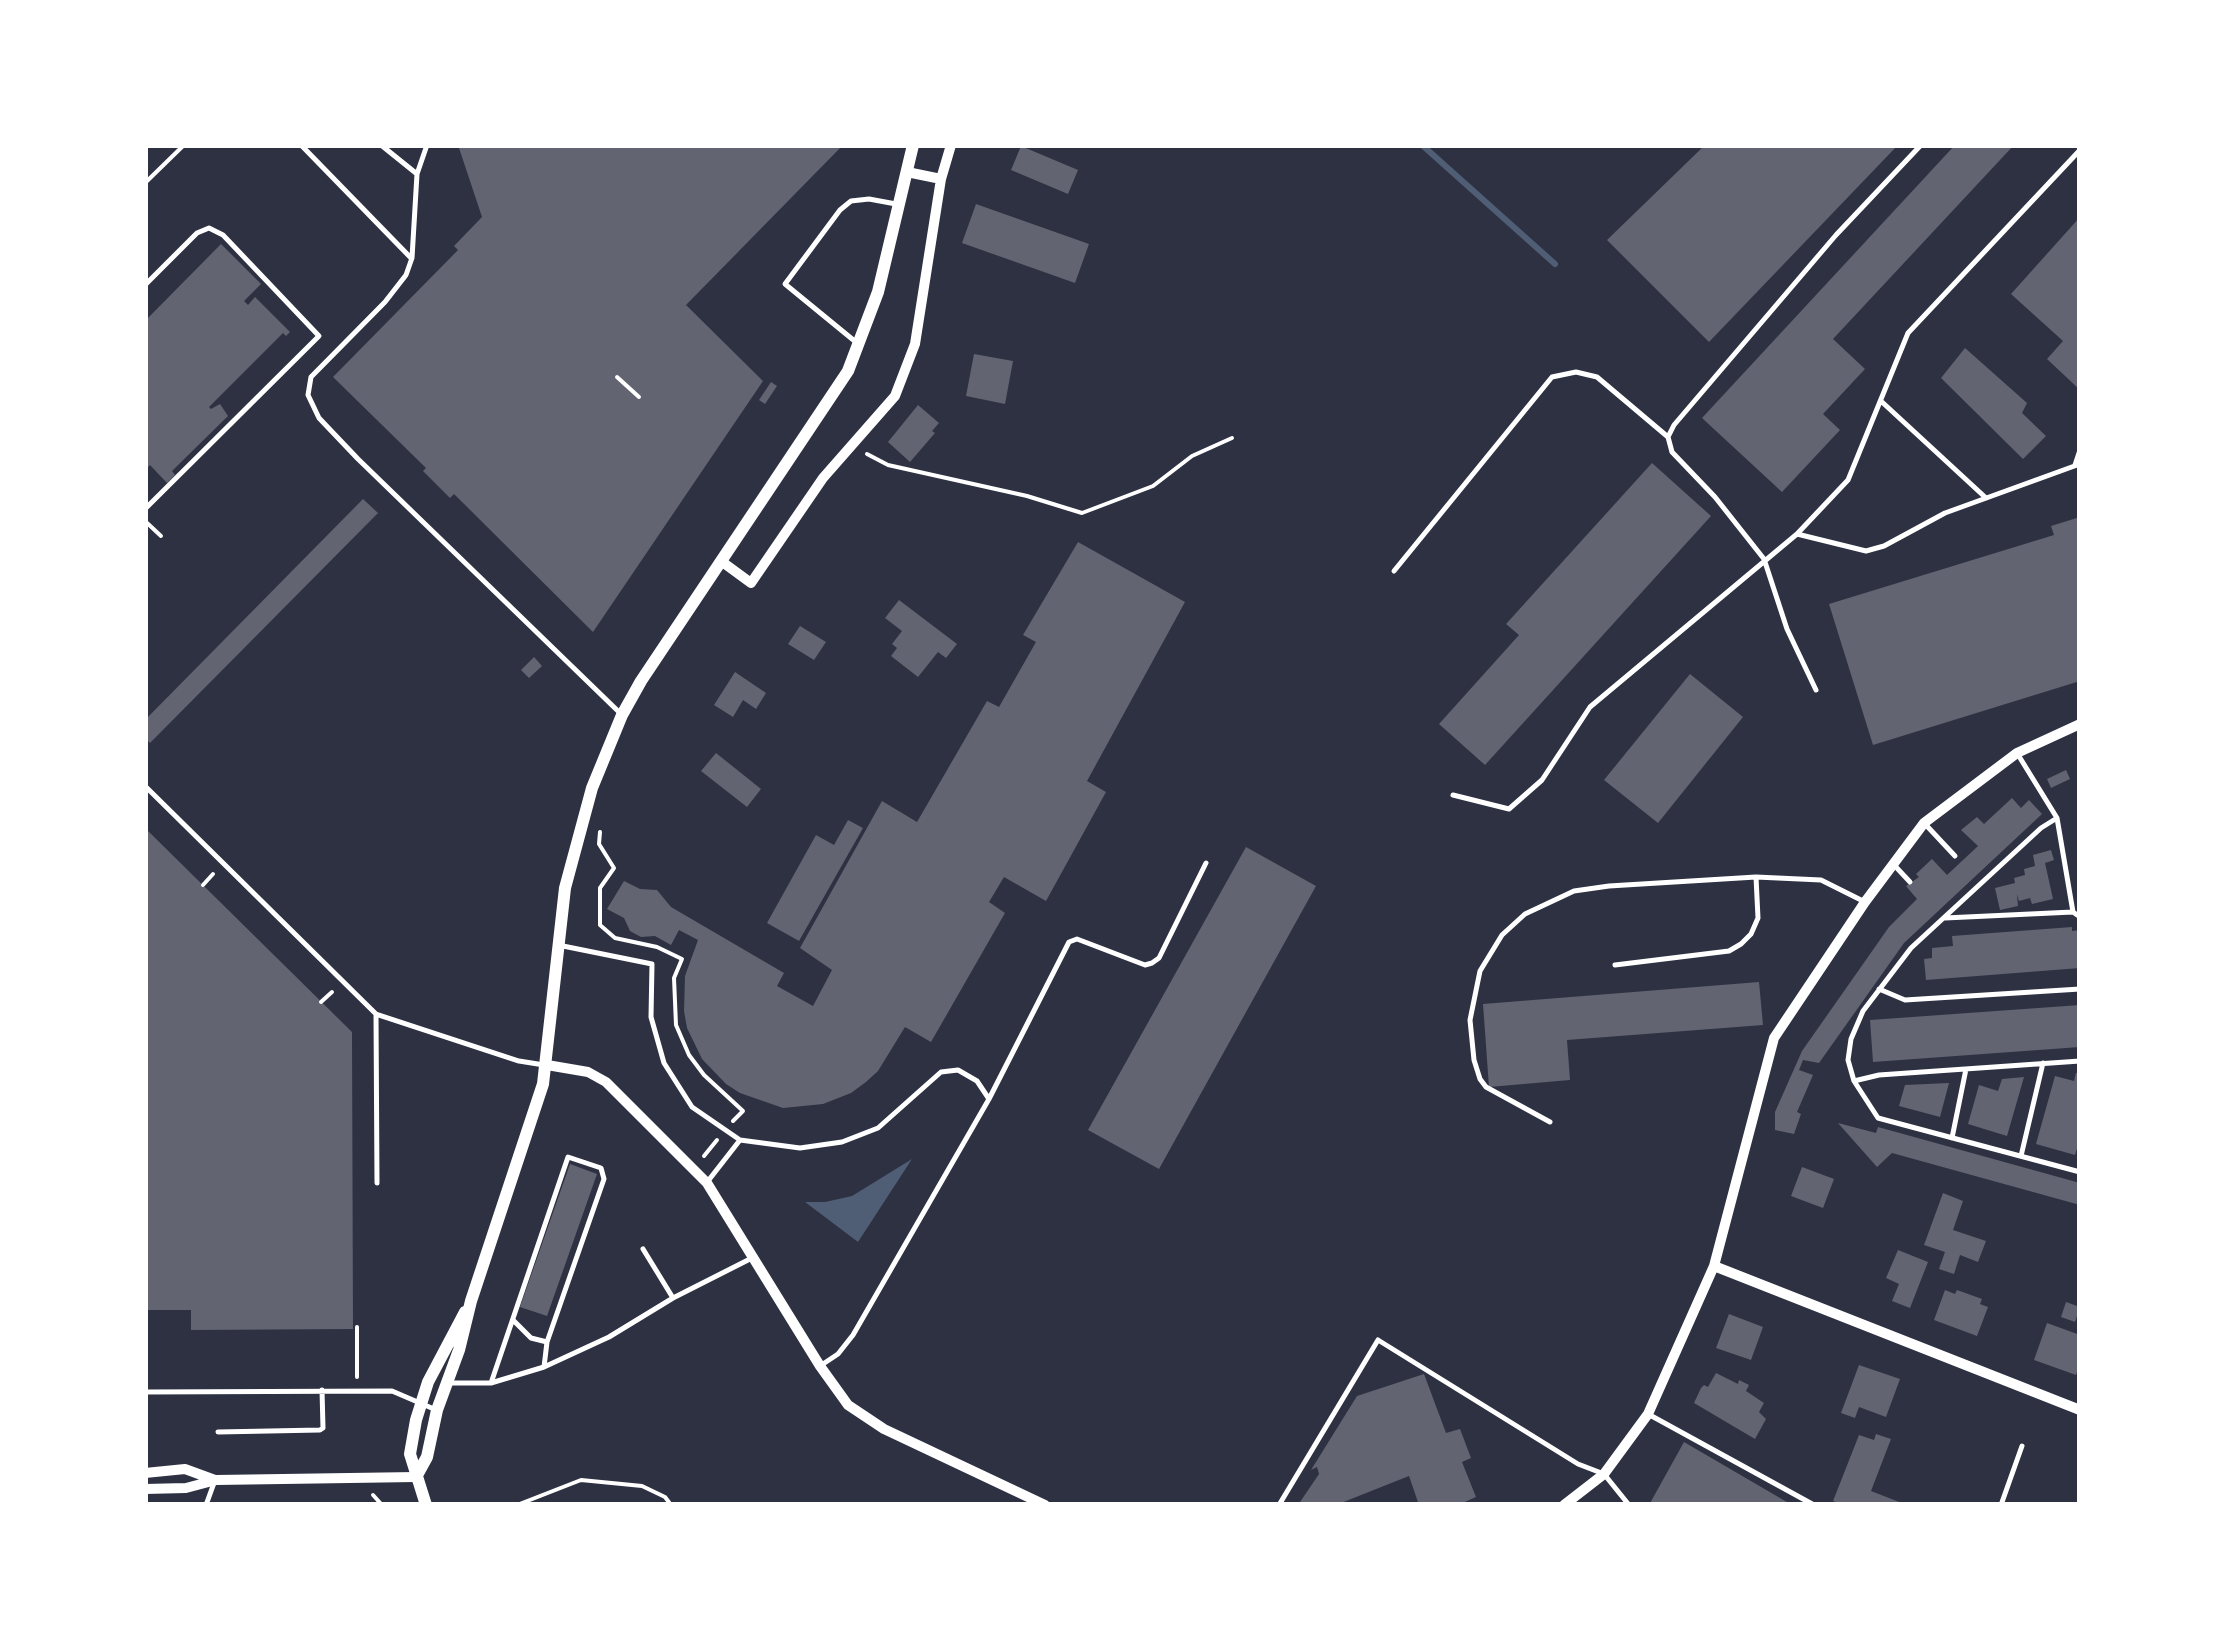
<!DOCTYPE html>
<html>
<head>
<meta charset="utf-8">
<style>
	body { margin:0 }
	#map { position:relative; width:2225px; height:1650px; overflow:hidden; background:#2d3142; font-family:"PT Sans",sans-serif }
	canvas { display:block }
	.frame { position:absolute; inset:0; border:148px solid #fff; pointer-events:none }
</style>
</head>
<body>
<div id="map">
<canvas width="2225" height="1650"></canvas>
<div class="frame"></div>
</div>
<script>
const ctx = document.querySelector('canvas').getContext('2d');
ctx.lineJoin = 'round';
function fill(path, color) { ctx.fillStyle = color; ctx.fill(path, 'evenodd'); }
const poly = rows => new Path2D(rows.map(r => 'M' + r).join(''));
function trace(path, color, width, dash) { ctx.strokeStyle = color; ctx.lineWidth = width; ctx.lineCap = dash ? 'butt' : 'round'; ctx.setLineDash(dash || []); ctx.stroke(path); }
fill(poly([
	[912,1159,858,1242,805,1202,825,1202,852,1196]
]), '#4f5d75');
trace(poly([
	[1422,145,1555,264]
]), '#4f5d75', 6);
fill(poly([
	[458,145,843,145,686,305,763,381,593,632,454,494,450,498,423,471,426,468,333,377,458,250,454,246,482,217],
	[1705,145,1898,145,1709,342,1607,240],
	[1955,145,2014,145,1833,339,1865,369,1823,414,1840,430,1782,492,1702,418],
	[1021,146,1078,170,1068,194,1011,170],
	[976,204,1089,244,1075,283,962,243],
	[2080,217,2080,390,2047,359,2063,341,2011,294],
	[221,244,261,284,244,301,248,305,255,297,290,332,286,336,283,333,209,407,211,409,220,404,228,416,172,471,175,475,167,483,150,465,145,470,145,321],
	[1965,348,2027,403,2022,413,2046,436,2023,459,1941,378],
	[974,354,1013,361,1005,404,966,396],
	[771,382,777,386,765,404,759,400],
	[918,405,939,423,932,431,935,433,910,462,888,442],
	[1652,463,1711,516,1485,765,1439,724,1519,635,1506,624],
	[363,499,378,513,150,743,145,738,145,720],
	[2080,517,2080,681,1873,745,1829,604,2054,535,2051,526],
	[1078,542,1185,602,1087,781,1106,792,1046,901,1004,877,989,902,1005,913,931,1042,905,1027,878,1071,866,1082,851,1093,823,1104,783,1108,740,1093,726,1084,702,1059,687,1028,684,1011,685,976,698,940,679,930,671,945,655,936,641,937,630,931,624,918,607,909,624,881,640,889,657,890,671,907,784,973,777,986,813,1006,832,970,800,948,882,801,917,822,987,701,999,707,1036,642,1023,635],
	[899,600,957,644,946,658,938,652,918,677,891,656,897,648,892,644,902,631,885,618],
	[800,626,826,642,814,660,788,644],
	[534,657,542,666,529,678,521,670],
	[735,672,766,693,756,709,743,700,733,717,714,705],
	[1690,674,1743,717,1658,823,1604,780],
	[716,753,761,789,747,807,701,771],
	[2066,770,2070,779,2051,788,2047,779],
	[2012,798,2021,808,2029,800,2042,814,1904,943,1819,1063,1803,1060,1799,1070,1813,1075,1797,1112,1801,1114,1794,1134,1775,1130,1775,1112,1802,1051,1889,927,1917,899,1906,886,1919,877,1916,874,1932,859,1947,875,1978,846,1961,830,1977,817,1984,824],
	[848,820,863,828,799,941,767,923,816,835,834,845],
	[145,828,352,1032,353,1329,191,1330,191,1310,145,1310],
	[1246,847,1316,886,1159,1169,1088,1130],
	[2051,850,2054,860,2045,863,2053,899,2032,904,2030,898,2019,901,2017,894,2018,906,2000,910,1995,888,2015,883,2014,878,2025,875,2024,869,2035,866,2033,855],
	[2072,927,2072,931,2080,930,2080,968,1926,980,1924,959,1932,958,1932,948,1953,946,1952,936],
	[1759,982,1763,1025,1567,1040,1570,1080,1489,1087,1483,1004],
	[2080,1005,2080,1047,1873,1062,1870,1020],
	[2076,1073,2080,1073,2080,1139,2075,1155,2036,1144,2055,1076,2074,1081],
	[2024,1077,2007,1136,1968,1124,1979,1085,1998,1091,2002,1079],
	[1949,1083,1940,1117,1899,1106,1905,1085],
	[1838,1123,1876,1133,1878,1127,2080,1183,2080,1205,1892,1153,1877,1167],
	[570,1164,597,1174,547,1316,520,1307],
	[1802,1167,1834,1179,1823,1208,1791,1196],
	[1943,1193,1963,1201,1953,1230,1986,1241,1978,1262,1960,1255,1954,1274,1939,1269,1945,1252,1924,1245],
	[1898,1250,1928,1262,1910,1308,1892,1301,1899,1284,1886,1278],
	[1945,1290,1955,1294,1957,1290,1982,1299,1980,1304,1988,1307,1977,1336,1934,1320],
	[2066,1302,2080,1307,2075,1322,2061,1317],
	[1729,1314,1763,1327,1751,1360,1716,1348],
	[2047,1323,2080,1335,2080,1363,2076,1375,2034,1360],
	[1859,1365,1900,1379,1886,1417,1859,1407,1855,1418,1841,1413],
	[1716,1373,1738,1384,1739,1380,1749,1385,1746,1391,1764,1403,1759,1412,1766,1419,1755,1439,1694,1403,1701,1388,1704,1385,1708,1387],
	[1424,1374,1446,1433,1460,1429,1471,1458,1462,1462,1476,1497,1458,1505,1419,1505,1409,1476,1336,1505,1298,1505,1319,1474,1317,1467,1311,1470,1357,1396],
	[1876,1434,1891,1439,1871,1491,1907,1505,1845,1505,1833,1501,1859,1435,1874,1440],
	[1684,1442,1792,1505,1649,1505]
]), '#626471');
trace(poly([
	[145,183,184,145],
	[617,377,639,397],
	[867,454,888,465,1027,496,1082,513,1153,486,1192,456,1232,438],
	[146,522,161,536],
	[600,832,599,844,614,868,600,888,600,925,615,938,657,947,682,959,674,978,676,1025,689,1055,704,1075,743,1111,733,1121],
	[203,885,213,874],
	[321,1002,332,992],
	[704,1156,717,1140],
	[357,1377,357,1327],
	[373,1495,382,1505],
	[517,1505,581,1480,642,1486,665,1497,671,1505]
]), '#fff', 4);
trace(poly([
	[301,145,411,258],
	[381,145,417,174],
	[427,145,417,174,412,258,406,275,385,302,311,377,308,395,319,418,358,459,620,713],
	[145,285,197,233,209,228,223,235,319,336,145,509],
	[857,343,785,284,840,210,851,201,869,199,896,204],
	[1882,402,1986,498],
	[2075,465,2080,450],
	[1797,534,1866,551,1884,546,1945,513,2080,464],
	[1394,571,1552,377,1576,372,1597,377,1668,437],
	[1816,690,1787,629,1764,559,1715,497,1672,452,1668,437,1674,425,1836,235,1921,145],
	[2017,753,2057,818,2073,912],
	[145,786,376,1014,519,1061,544,1065],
	[1453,795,1509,809,1542,780,1590,707,1797,534,1848,480,1908,333,2080,150],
	[2057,818,2041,828,1911,948,1863,1011,1851,1039,1848,1060,1854,1081,1878,1118,2080,1172],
	[1926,825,1955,856],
	[1895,866,1910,882],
	[1945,918,2073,912,2080,917],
	[558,945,652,964,651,1017,664,1063,692,1107,740,1140,800,1148,842,1142,878,1128,941,1072,958,1070,977,1081,989,1099,853,1335,838,1354,820,1366],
	[1615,965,1729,951,1741,944,1751,934,1758,918,1756,877],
	[1879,989,1905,1000,2080,989],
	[376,1014,377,1183],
	[1854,1081,1879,1075,2080,1061],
	[989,1099,1069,942,1077,939,1145,965,1152,963,1159,958,1206,863],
	[1550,1122,1486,1087,1480,1079,1474,1060,1470,1020,1480,971,1502,935,1525,914,1574,891,1609,886,1756,877,1821,880,1865,902],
	[1952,1138,1966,1069],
	[2021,1156,2043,1063],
	[708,1181,740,1140],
	[643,1249,673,1298],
	[513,1320,531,1338,547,1342],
	[544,1367,609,1337,673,1298,752,1258],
	[451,1383,491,1383,544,1367,547,1342,604,1179,601,1168,568,1157,491,1383],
	[145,1392,392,1391,434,1409],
	[1648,1414,1814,1505],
	[218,1432,320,1430,323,1428,322,1390],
	[206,1505,214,1483],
	[1279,1505,1378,1340,1578,1464,1604,1474,1629,1505],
	[2001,1505,2022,1446]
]), '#fff', 5);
trace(poly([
	[907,172,941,179],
	[721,561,751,583,823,478,895,396,915,344,941,179,951,145],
	[547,1065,588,1072,606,1082,707,1183,820,1366,848,1405,884,1429,1045,1505],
	[1714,1266,2080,1410],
	[145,1473,185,1469,215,1480],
	[145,1489,186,1488,216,1480,416,1477],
	[1564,1505,1604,1474,1648,1414,1714,1266,1774,1038,1865,902,1924,823,2017,753,2080,724]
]), '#fff', 10);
trace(poly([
	[416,1477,427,1457,437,1410,459,1350,471,1301,543,1084,565,888,592,788,622,715,641,681,848,371,878,292,913,145],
	[426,1505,410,1454,416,1420,428,1382,465,1312]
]), '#fff', 12);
</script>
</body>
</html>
